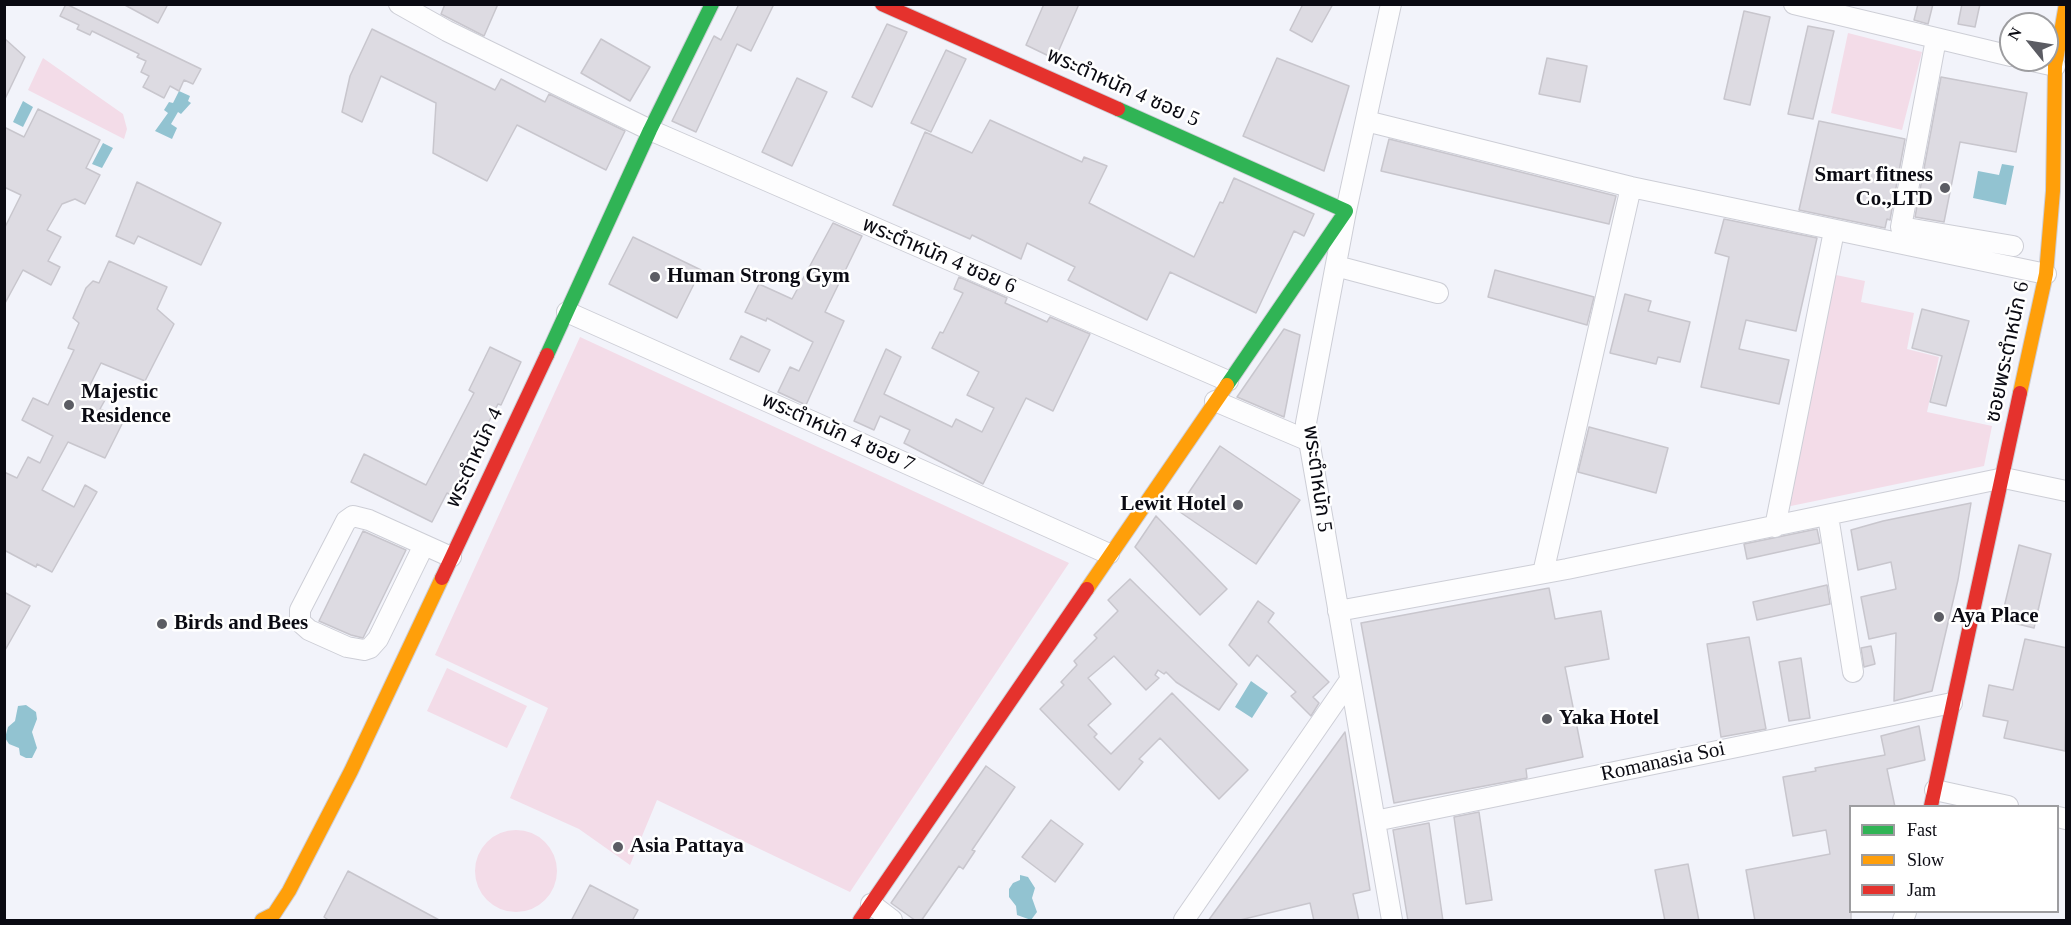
<!DOCTYPE html>
<html>
<head>
<meta charset="utf-8">
<style>
	body { margin:0 }
	#map { position:relative; width:2071px; height:925px; overflow:hidden; background:#f2f3fa; font-family:"Times New Roman",serif }
	canvas { display:block }
	.frame { position:absolute; inset:0; border:6px solid #0a0a12; pointer-events:none }
	.legend { position:absolute; left:1849px; top:805px; width:210px; height:108px; box-sizing:border-box; background:#fff; border:2px solid #9d9da0; margin:0; padding:8px 10px; list-style:none; font-size:18px; color:#0a0a12 }
	.legend li { display:flex; align-items:center; gap:12px; height:30px }
	.legend b { width:30px; border:2px solid #9d9da0 }
	.north { position:absolute; left:1999px; top:12px; width:60px; height:60px; box-sizing:border-box; background:#fff; border:2px solid #9d9da0; border-radius:50%; rotate:300deg; font-size:16px; font-weight:700; line-height:24px; text-align:center; color:#0a0a12 }
	.north::after { content:''; display:block; margin:auto; width:21px; height:27px; background:#5b5c63; clip-path:polygon(50% 0,100% 100%,50% 72%,0 100%) }
</style>
</head>
<body>
<div id="map">
<canvas width="2071" height="925"></canvas>
<div class="frame"></div>
<ul class="legend">
<li><b style="height:8px;background:#30b455"></b>Fast</li>
<li><b style="height:8px;background:#ff9f0a"></b>Slow</li>
<li><b style="height:8px;background:#e5322d"></b>Jam</li>
</ul>
<div class="north">N</div>
</div>
<script>
const ctx = document.querySelector('canvas').getContext('2d');
ctx.lineJoin = 'round';
function fill(path, color) { ctx.fillStyle = color; ctx.fill(path, 'evenodd'); }
const poly = rows => new Path2D(rows.map(r => 'M' + r).join(''));
function trace(path, color, width, dash) { ctx.strokeStyle = color; ctx.lineWidth = width; ctx.lineCap = dash ? 'butt' : 'round'; ctx.setLineDash(dash || []); ctx.stroke(path); }
function write(font, color, halo, rows, align = 'center') {
  ctx.font = font + ' "Times New Roman","Noto Sans Thai",serif'; ctx.lineWidth = 5; ctx.setLineDash([]); ctx.textBaseline = 'middle'; ctx.strokeStyle = halo; ctx.fillStyle = color; for (const [text, x, y, turn = 0] of rows) {
    ctx.save(); ctx.translate(x, y); ctx.rotate((+turn || 0) * Math.PI / 180); ctx.textAlign = isNaN(turn) ? turn : align; if (halo) ctx.strokeText(text, 0, 0); ctx.fillText(text, 0, 0); ctx.restore();
  }
}
fill(poly([
	[1848,33,1922,52,1902,130,1831,113],
	[43,58,123,114,127,129,124,139,28,90],
	[1836,275,1865,281,1861,302,1914,313,1907,349,1939,357,1927,412,1992,426,1984,466,1786,507],
	[580,337,1069,563,850,892,657,800,630,865,579,829,510,798,548,708,435,655],
	[447,668,527,706,507,748,427,711],
	'475 871a41 41 0 1 1 82 0a41 41 0 1 1-82 0Z'
]), '#f3dce8');
fill(poly([
	[179,91,190,96,188,101,191,103,181,114,178,112,171,124,177,128,172,139,155,131,168,113,164,110,169,102,173,103],
	[23,101,33,107,23,127,13,122],
	[103,143,113,148,102,168,92,164],
	[2002,164,2014,166,2006,205,1973,198,1978,171,1999,175],
	[1251,681,1268,693,1252,718,1235,707],
	[26,705,36,712,37,719,32,732,37,748,32,758,26,758,20,755,19,748,9,744,5,738,8,727,15,721,18,706],
	[1020,875,1028,877,1035,888,1032,898,1037,912,1031,920,1017,915,1016,906,1009,897,1009,889,1013,883,1020,880]
]), '#92c3d1');
const building = poly([
	[66,4,201,69,193,84,184,80,179,91,170,86,164,98,143,87,149,76,141,72,146,61,137,57,139,54,92,31,90,35,77,29,79,25,60,16,66,4],
	[123,4,168,4,158,23,123,4],
	[445,4,498,4,484,36,441,14,445,4],
	[739,4,774,4,751,51,737,44,696,132,672,121,714,36,721,40,739,4],
	[1044,4,1079,4,1055,59,1026,45,1044,4],
	[1303,4,1333,4,1312,42,1290,30,1303,4],
	[1918,4,1933,4,1928,24,1914,20,1918,4],
	[1962,4,1980,4,1975,27,1958,24,1962,4],
	[1744,11,1770,17,1750,105,1724,99,1744,11],
	[887,24,907,32,872,107,852,97,887,24],
	[1808,26,1834,31,1813,119,1788,114,1808,26],
	[372,29,495,90,501,79,545,102,549,94,625,131,606,170,517,125,487,181,433,153,436,103,381,76,362,122,342,112,350,76,372,29],
	[4,38,25,57,4,101,4,38],
	[601,39,650,67,630,101,581,73,601,39],
	[946,50,966,59,931,132,911,123,946,50],
	[1277,58,1349,86,1324,171,1243,136,1277,58],
	[1547,58,1587,66,1580,102,1539,94,1547,58],
	[1941,77,2027,93,2016,152,1960,142,1944,222,1915,217,1941,77],
	[797,78,827,92,792,166,762,152,797,78],
	[38,109,100,140,86,168,100,175,85,204,75,199,62,204,47,230,61,237,48,261,60,267,51,285,23,270,4,305,4,229,21,195,4,187,4,127,24,137,38,109],
	[990,120,1082,162,1084,157,1107,166,1089,203,1194,257,1220,202,1223,203,1234,178,1314,214,1304,236,1294,231,1256,313,1170,272,1147,320,1068,280,1075,267,1027,243,1021,259,972,235,970,239,893,205,925,132,972,153,990,120],
	[1819,121,1905,139,1890,220,1887,219,1885,228,1799,210,1819,121],
	[1389,139,1616,196,1609,224,1381,171,1389,139],
	[137,182,221,223,201,265,138,236,134,244,116,236,137,182],
	[1724,219,1817,238,1796,331,1746,320,1739,349,1789,360,1779,404,1701,387,1729,257,1715,253,1724,219],
	[833,223,862,236,825,312,844,321,806,405,778,392,790,367,799,371,813,342,767,318,766,321,745,312,759,284,792,299,833,223],
	[633,237,701,270,677,318,609,284,633,237],
	[109,261,167,287,157,309,174,324,145,381,101,363,87,391,105,400,100,409,124,420,105,458,68,442,42,490,74,507,85,485,97,492,52,572,37,564,36,567,4,550,4,472,17,478,28,457,40,463,53,436,22,420,33,398,48,405,74,350,68,348,79,323,73,318,86,288,93,281,99,283,109,261],
	[1495,270,1594,297,1587,325,1488,297,1495,270],
	[959,277,1007,298,1005,303,1047,322,1050,317,1090,334,1053,411,1026,398,983,484,904,443,910,430,880,416,874,430,854,421,886,349,901,357,884,394,952,427,956,419,982,432,994,408,967,395,979,372,932,348,940,332,943,333,963,293,954,289,959,277],
	[1625,294,1651,301,1648,311,1690,322,1680,362,1658,357,1656,364,1610,353,1625,294],
	[1922,309,1969,321,1946,406,1930,402,1942,356,1912,348,1922,309],
	[1284,329,1300,335,1284,417,1237,397,1284,329],
	[741,336,770,350,759,372,730,359,741,336],
	[490,347,521,362,501,405,498,404,451,495,447,493,432,522,351,482,364,454,426,485,474,393,469,390,490,347],
	[1589,427,1668,448,1656,493,1578,472,1589,427],
	[1220,446,1300,500,1256,564,1177,510,1220,446],
	[1971,503,1958,580,1932,691,1894,701,1896,633,1869,639,1861,597,1896,589,1891,562,1858,570,1851,530,1883,521,1971,503],
	[1156,516,1227,589,1200,615,1135,547,1156,516],
	[1817,529,1820,543,1747,559,1744,544,1817,529],
	[363,531,406,550,363,638,351,635,319,621,363,531],
	[2019,545,2051,554,2034,628,2001,620,2019,545],
	[1130,579,1237,684,1219,710,1176,682,1166,672,1164,674,1158,670,1155,675,1159,678,1146,690,1114,656,1088,678,1111,704,1088,725,1097,734,1094,737,1111,754,1172,693,1248,770,1219,799,1160,738,1139,759,1143,762,1119,790,1040,709,1064,685,1061,682,1077,665,1074,661,1097,638,1094,635,1118,611,1108,600,1130,579],
	[1827,585,1830,604,1757,620,1753,602,1827,585],
	[1549,588,1555,619,1601,611,1609,659,1565,667,1583,757,1526,769,1527,778,1394,803,1361,623,1549,588],
	[4,592,30,606,4,652,4,592],
	[1258,601,1274,613,1268,622,1329,682,1313,697,1319,703,1311,716,1291,696,1296,692,1257,655,1249,666,1229,645,1258,601],
	[1749,637,1766,729,1721,737,1707,644,1749,637],
	[2025,639,2067,648,2065,751,2004,738,2008,721,1983,716,1989,685,2013,690,2025,639],
	[1871,646,1875,664,1864,667,1861,648,1871,646],
	[1801,658,1810,718,1789,721,1779,662,1801,658],
	[1919,726,1925,760,1887,769,1895,807,1851,807,1851,921,1755,921,1746,870,1830,854,1826,830,1793,836,1783,777,1816,771,1815,768,1885,755,1881,736,1919,726],
	[1345,732,1370,890,1353,894,1359,921,1314,921,1310,903,1236,921,1208,921,1345,732],
	[986,766,1015,787,972,850,975,851,963,869,959,866,921,921,916,921,891,903,986,766],
	[1479,812,1492,900,1466,904,1454,817,1479,812],
	[1051,820,1083,844,1055,882,1022,857,1051,820],
	[1429,823,1443,921,1408,921,1393,830,1429,823],
	[1688,864,1699,921,1665,921,1655,870,1688,864],
	[348,871,441,921,330,921,324,917,348,871],
	[590,885,638,910,632,921,571,921,590,885]
]);
fill(building, '#dddbe2');
trace(building, '#c8c6cd', 1.5);
const street = poly([
	[399,4,447,31,650,130,1228,381],
	[1391,4,1346,211,1306,423,1392,920],
	[1794,4,2011,56],
	[1936,39,1901,227,2013,246],
	[2028,60,2055,66],
	[1366,121,1631,187,2046,274],
	[1336,266,1438,293],
	[567,312,1109,554],
	[1215,401,1309,441],
	[1828,516,1853,672],
	[1775,527,1834,231],
	[424,545,378,639,370,648,364,650,347,647,309,630,300,622,300,610,346,521,353,516,369,520,451,557],
	[1543,573,1631,187],
	[1338,611,1567,569,2004,478,2066,491],
	[1935,790,2008,806],
	[2058,817,2066,819],
	[1375,821,1952,703],
	[871,904,892,920],
	[1184,920,1350,680],
	[1903,920,1906,912]
]);
const fast = poly([
	[1118,109,1346,211,1227,385],
	[547,355,650,130,712,4]
]);
const slow = poly([
	[2020,393,2046,274,2053,191,2055,66,2066,4],
	[1087,589,1227,385],
	[262,920,274,914,289,891,351,771,442,578]
]);
const jam = poly([
	[882,4,1118,109],
	[442,578,547,355],
	[1931,806,2020,393],
	[860,920,1087,589]
]);
trace(street, '#cdced6', 22);
trace(fast, '#cdced6', 16);
trace(slow, '#cdced6', 16);
trace(jam, '#cdced6', 16);
trace(street, '#fdfdfe', 20);
trace(fast, '#30b455', 14);
trace(slow, '#ff9f0a', 14);
trace(jam, '#e5322d', 14);
for (const [x, y, r, color] of [
	[1945,188,6,"#5b5c63"],
	[655,277,6,"#5b5c63"],
	[69,405,6,"#5b5c63"],
	[1238,505,6,"#5b5c63"],
	[1939,617,6,"#5b5c63"],
	[162,624,6,"#5b5c63"],
	[1547,719,6,"#5b5c63"],
	[618,847,6,"#5b5c63"]
]) { const dot = new Path2D(); dot.arc(x, y, r, 0, 2 * Math.PI); ctx.fillStyle = color; ctx.fill(dot); trace(dot, '#fff', 2); }
write('21px', '#0a0a12', '#fff', [
	["พระตำหนัก 4 ซอย 5",1123,88,24],
	["พระตำหนัก 4 ซอย 6",939,256,23],
	["ซอยพระตำหนัก 6",2008,352,-78],
	["พระตำหนัก 4 ซอย 7",838,433,24],
	["พระตำหนัก 4",475,458,-65],
	["พระตำหนัก 5",1317,479,82],
	["Romanasia Soi",1663,762,-12]
]);
write('bold 21px', '#0a0a12', '#fff', [
	["Smart fitness",1933,176,"right"],
	["Co.,LTD",1933,200,"right"],
	["Human Strong Gym",667,277],
	["Majestic",81,393],
	["Residence",81,417],
	["Lewit Hotel",1226,505,"right"],
	["Aya Place",1951,617],
	["Birds and Bees",174,624],
	["Yaka Hotel",1559,719],
	["Asia Pattaya",630,847]
], 'left');
</script>
</body>
</html>
